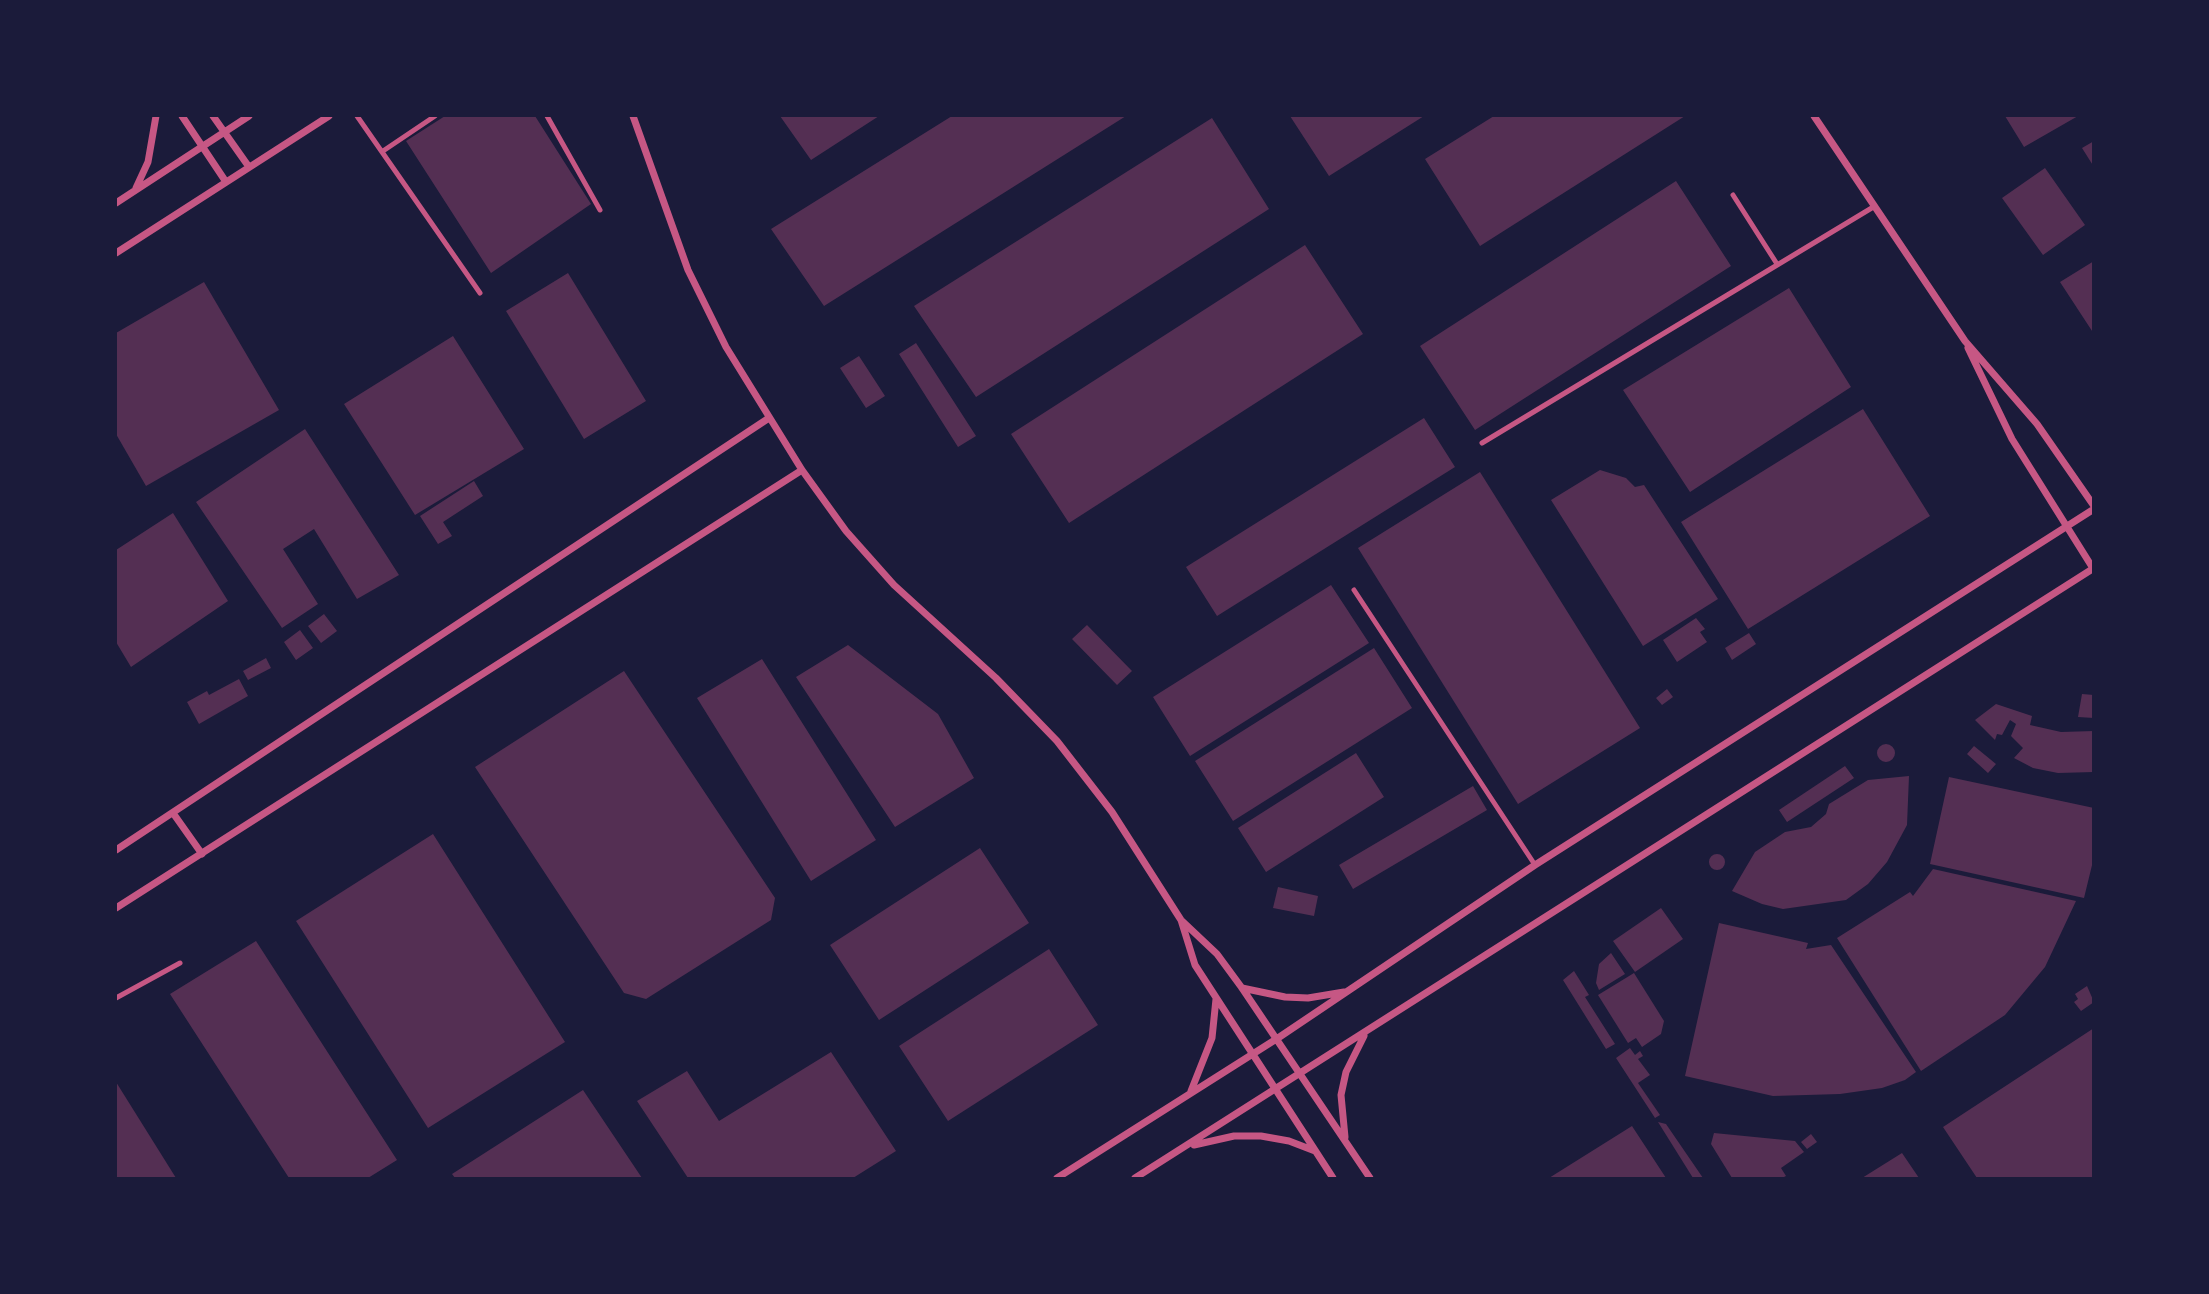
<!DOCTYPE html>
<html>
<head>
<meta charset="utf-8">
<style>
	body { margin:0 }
	#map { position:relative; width:2209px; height:1294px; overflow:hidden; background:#1b1b3a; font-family:Commissioner,sans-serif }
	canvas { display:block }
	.frame { position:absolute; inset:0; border:117px solid #1b1b3a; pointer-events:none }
</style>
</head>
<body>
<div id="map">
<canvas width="2209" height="1294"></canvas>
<div class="frame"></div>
</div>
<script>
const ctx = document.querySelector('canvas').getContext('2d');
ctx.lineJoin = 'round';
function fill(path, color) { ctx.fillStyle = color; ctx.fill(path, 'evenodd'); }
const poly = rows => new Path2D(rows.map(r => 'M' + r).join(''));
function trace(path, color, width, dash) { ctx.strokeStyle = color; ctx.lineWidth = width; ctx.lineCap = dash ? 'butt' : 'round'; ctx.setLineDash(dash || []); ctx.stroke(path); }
fill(poly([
	[445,116,535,116,591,204,491,273,406,141],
	[780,116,879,116,811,160],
	[952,116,1126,116,824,306,771,229],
	[1290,116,1424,116,1329,176],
	[1494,116,1685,116,1480,246,1425,159],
	[2005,116,2078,116,2024,147],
	[1212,118,1269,209,976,397,914,306],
	[2094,141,2094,167,2082,148],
	[2045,168,2085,225,2043,255,2002,198],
	[1676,181,1731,266,1475,430,1420,346],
	[1305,245,1363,334,1069,523,1011,434],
	[2094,261,2094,334,2060,282],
	[568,273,646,401,584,439,506,311],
	[204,282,279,410,146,486,116,434,116,333],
	[1789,288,1851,387,1690,492,1623,390],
	[453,336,524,449,415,515,344,404],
	[916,343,976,436,958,447,899,354],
	[859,356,885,396,866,408,840,368],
	[1863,409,1930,516,1748,629,1681,522],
	[1424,418,1455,467,1217,616,1186,567],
	[305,429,399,575,357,599,314,529,283,549,318,604,282,628,196,502],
	[1600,470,1626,478,1635,487,1644,485,1718,599,1643,646,1551,500],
	[1480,472,1640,728,1518,804,1358,548],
	[474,481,483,496,443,522,452,536,438,544,420,516],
	[173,513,228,601,131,667,116,642,116,550],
	[1331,585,1369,643,1190,756,1153,697],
	[324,614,337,631,321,643,308,626],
	[1696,618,1705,629,1700,632,1707,642,1677,662,1663,640],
	[1087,625,1132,671,1117,685,1072,639],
	[300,630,313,648,296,660,284,642],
	[1749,633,1756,644,1732,660,1725,648],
	[848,645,938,714,974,778,895,827,796,677],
	[1374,648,1412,708,1233,821,1195,761],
	[266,658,271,668,248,680,243,671],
	[762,659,876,840,811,881,697,698],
	[624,671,775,898,771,920,646,999,624,993,475,767],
	[239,679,248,696,199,724,187,702,207,691,209,695],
	[1667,689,1673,697,1662,705,1656,698],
	[2082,694,2094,695,2094,718,2078,717],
	[1996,704,2032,716,2030,725,2061,732,2094,731,2094,772,2058,773,2033,768,2014,758,2023,748,2011,736,2016,724,2010,720,2002,735,1997,734,1995,740,1975,720],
	'1877 753a9 9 0 1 1 18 0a9 9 0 1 1-18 0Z',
	[1974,746,1996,764,1988,773,1967,754],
	[1356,753,1384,797,1266,872,1238,828],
	[1845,766,1854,778,1787,822,1779,810],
	[1909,776,1907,825,1887,862,1868,884,1846,900,1783,909,1762,904,1732,891,1755,852,1785,832,1811,827,1826,814,1829,804,1868,780],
	[1949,777,2094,808,2094,857,2084,898,1930,864],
	[1473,786,1487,810,1353,889,1339,865],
	[433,834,565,1042,428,1128,296,921],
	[980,848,1029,923,879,1020,830,945],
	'1709 862a8 8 0 1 1 16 0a8 8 0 1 1-16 0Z',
	[1933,869,2076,901,2045,967,2005,1015,1921,1071,1837,938,1910,892,1913,896],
	[1278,887,1318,896,1314,916,1273,908],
	[1661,908,1683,939,1635,972,1613,941],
	[1719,923,1808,943,1806,949,1831,945,1916,1072,1905,1080,1882,1088,1840,1094,1773,1096,1685,1076],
	[256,941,397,1160,368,1178,289,1178,170,994],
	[1049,949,1098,1025,948,1121,899,1046],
	[1611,953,1625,974,1599,990,1596,983,1599,964],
	[1574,971,1589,995,1585,997,1615,1044,1606,1049,1563,980],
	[1634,973,1664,1021,1661,1034,1642,1047,1636,1038,1628,1043,1598,995],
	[2087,986,2094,1002,2081,1011,2074,1002,2078,999,2075,994],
	[2094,1028,2094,1178,1977,1178,1943,1127],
	[1630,1048,1635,1055,1640,1051,1643,1056,1638,1059,1650,1075,1638,1083,1660,1115,1655,1118,1616,1058],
	[831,1052,896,1151,853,1178,688,1178,637,1101,687,1071,719,1121],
	[116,1082,176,1178,116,1178],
	[583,1090,642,1178,455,1178,452,1174],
	[1658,1122,1666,1124,1703,1178,1693,1178],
	[1632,1126,1666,1178,1549,1178],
	[1714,1133,1795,1141,1804,1152,1781,1168,1786,1176,1782,1178,1732,1178,1711,1144],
	[1811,1134,1817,1142,1807,1149,1801,1142],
	[1902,1153,1919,1178,1862,1178]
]), '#542f53');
trace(poly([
	[357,116,480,293],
	[547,116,600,210],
	[383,151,435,116],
	[1733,195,1777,264],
	[1482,443,1875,206],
	[1354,590,1535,865],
	[116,998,180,963]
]), '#c65784', 5);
trace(poly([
	[182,116,226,182],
	[213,116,249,167],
	[633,116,688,270,726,347,802,470,846,531,894,585,996,678,1057,741,1112,812,1181,920,1217,954,1242,988,1370,1178],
	[1814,116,1965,341,2037,424,2094,506],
	[136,188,148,162,156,116],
	[116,203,249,116],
	[116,253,329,116],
	[1968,348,2012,439,2094,570],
	[173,813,202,854],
	[116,850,769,418],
	[116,908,802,470],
	[1181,920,1195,965,1333,1178],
	[1242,988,1285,997,1308,998,1344,992],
	[1191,1091,1212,1038,1216,999],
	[1345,1137,1341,1095,1346,1072,1364,1036],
	[1194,1145,1234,1136,1261,1136,1289,1141,1315,1151],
	[1057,1178,1278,1038,1535,865,2094,509],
	[1135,1178,2094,568]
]), '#c65784', 7);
</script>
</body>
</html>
